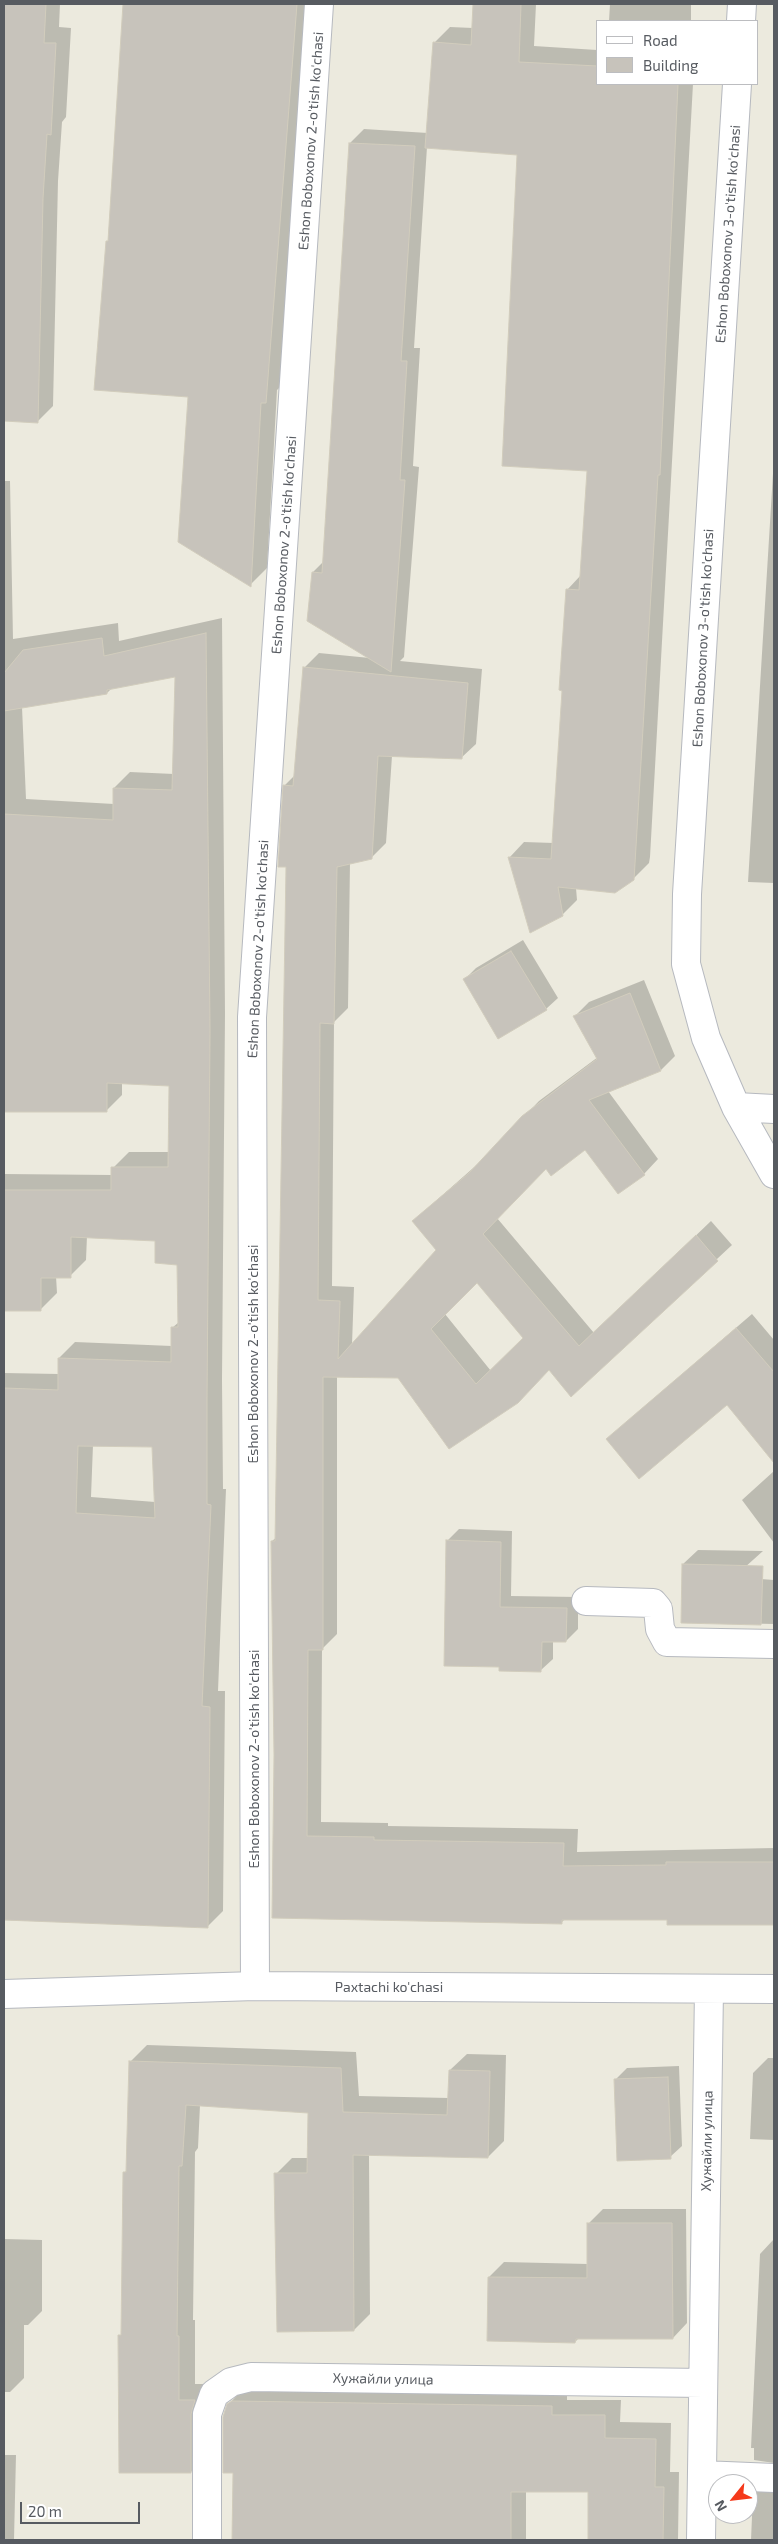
<!DOCTYPE html>
<html>
<head>
<meta charset="utf-8">
<style>
	body { margin:0 }
	#map { position:relative; width:778px; height:2544px; overflow:hidden; background:#eceade; font-family:"Exo 2",sans-serif }
	canvas { display:block }
	.frame { position:absolute; inset:0; border:5px solid #575b61; pointer-events:none }
	.legend { position:absolute; left:596px; top:20px; width:162px; height:65px; box-sizing:border-box; background:#fff; border:1px solid #bcbdc0; margin:0; padding:6px 9px; list-style:none; font-size:15px; color:#575b61 }
	.legend li { display:flex; align-items:center; gap:10px; height:25px }
	.legend b { width:25px; border:1px solid #bcbdc0 }
	.north { position:absolute; left:708px; top:2474px; width:50px; height:50px; box-sizing:border-box; background:#fff; border:1px solid #bcbdc0; border-radius:50%; rotate:241deg; font-size:14px; font-weight:700; line-height:20px; text-align:center; color:#575b61 }
	.north::after { content:''; display:block; margin:auto; width:18px; height:22px; background:#f5391b; clip-path:polygon(50% 0,100% 100%,50% 72%,0 100%) }
	.scale { position:absolute; left:20px; top:2502px; width:120px; height:22px; box-sizing:border-box; border:2px solid #575b61; border-top:0; padding-left:6px; font-size:15px; line-height:18px; white-space:nowrap; color:#575b61; -webkit-text-stroke:4px #fff; paint-order:stroke }
</style>
</head>
<body>
<div id="map">
<canvas width="778" height="2544"></canvas>
<div class="frame"></div>
<ul class="legend">
<li><b style="height:6px;background:#fff"></b>Road</li>
<li><b style="height:14px;background:#c7c3bb"></b>Building</li>
</ul>
<div class="north">N</div>
<div class="scale">20 m</div>
</div>
<script>
const ctx = document.querySelector('canvas').getContext('2d');
ctx.lineJoin = 'round';
function fill(path, color) { ctx.fillStyle = color; ctx.fill(path, 'evenodd'); }
const poly = rows => new Path2D(rows.map(r => 'M' + r).join(''));
function trace(path, color, width, dash) { ctx.strokeStyle = color; ctx.lineWidth = width; ctx.lineCap = dash ? 'butt' : 'round'; ctx.setLineDash(dash || []); ctx.stroke(path); }
function write(font, color, halo, rows, align = 'center') {
  ctx.font = font + ' "Exo 2",sans-serif'; ctx.lineWidth = 4.5; ctx.setLineDash([]); ctx.textBaseline = 'middle'; ctx.strokeStyle = halo; ctx.fillStyle = color; for (const [text, x, y, turn = 0] of rows) {
    ctx.save(); ctx.translate(x, y); ctx.rotate((+turn || 0) * Math.PI / 180); ctx.textAlign = isNaN(turn) ? turn : align; if (halo) ctx.strokeText(text, 0, 0); ctx.fillText(text, 0, 0); ctx.restore();
  }
}
fill(poly([
	[4,4,60,4,59,27,71,28,66,117,62,122,58,181,53,406,37,422,4,420],
	[124,4,312,4,282,385,277,390,267,568,250,585,189,396,108,241],
	[474,4,536,4,534,46,597,50,597,84,693,84,650,857,649,863,633,879,576,888,577,900,562,915,509,858,524,842,554,843,564,689,567,590,581,575,588,470,518,154,427,147,414,348,420,348,413,466,419,467,404,657,400,661,482,669,476,744,461,758,392,756,386,843,371,858,350,862,348,1008,334,1022,332,1286,354,1287,352,1345,437,1250,413,1221,480,1162,539,1101,598,1057,575,1016,589,1002,644,980,675,1056,661,1070,608,1091,658,1159,644,1174,585,1148,546,1167,497,1218,594,1333,711,1221,732,1245,571,1395,549,1368,517,1402,399,1377,337,1376,337,1634,322,1649,321,1822,388,1823,388,1826,578,1829,577,1852,774,1848,774,1923,668,1924,668,1919,565,1919,562,1922,273,1917,275,1755,272,1541,277,1537,287,865,284,786,295,775,305,667,319,653,370,658,313,572,324,561,350,143,364,129,428,133,435,42,450,27,473,28],
	[477,1281,525,1338,491,1371,445,1314],
	[610,4,691,4,691,21,609,21],
	[774,457,774,883,748,882],
	[4,481,10,481,13,639,118,623,119,641,222,618,225,1014,222,1380,223,1489,226,1489,218,1691,225,1691,223,1911,207,1927,4,1920,4,1373,59,1374,59,1358,75,1342,172,1346,172,1328,179,1322,178,1264,156,1240,87,1236,86,1260,70,1276,56,1276,57,1293,41,1309,4,1309,4,1174,112,1175,113,1168,129,1152,169,1152,170,1084,122,1083,122,1095,106,1111,4,1111],
	[176,676,174,774,130,772,114,788,114,804,26,799,22,707,107,693,112,688],
	[93,1445,153,1446,155,1502,91,1497],
	[523,940,558,998,546,1009,465,979,476,968],
	[752,1314,774,1340,774,1461,727,1403,623,1425],
	[774,1471,774,1543,742,1500],
	[459,1529,512,1531,511,1596,578,1597,578,1629,566,1641,553,1641,553,1659,541,1670,447,1541],
	[698,1550,763,1551,734,1577,774,1580,774,1624,682,1622,683,1564],
	[147,2045,356,2052,359,2096,449,2098,450,2070,467,2054,506,2055,504,2141,488,2157,369,2154,370,2314,354,2330,276,2174,292,2158,308,2158,309,2112,200,2105,198,2148,195,2152,193,2320,195,2320,195,2384,211,2384,207,2456,191,2472,120,2336,123,2333,124,2173,127,2170,131,2061],
	[768,2058,774,2058,774,2140,750,2139,753,2073],
	[679,2066,682,2146,670,2157,615,2080,627,2068],
	[4,2085,5,2239,42,2240,42,2311,28,2325,24,2325,24,2378,10,2392,4,2392],
	[603,2209,686,2209,687,2323,673,2338,579,2338,575,2342,489,2277,504,2262,588,2264,588,2224],
	[774,2239,774,2463,754,2460,754,2448,751,2448,760,2254],
	[244,2388,567,2390,567,2400,621,2400,620,2422,671,2423,670,2472,679,2472,678,2540,589,2540,589,2491,526,2491,526,2540,232,2540,234,2472,228,2405],
	[4,2455,16,2455,14,2540,4,2540],
	[768,2478,774,2478,774,2540,751,2540,753,2493]
]), '#0003');
const building = poly([
	[4,4,46,4,44,43,56,43,51,135,47,134,43,198,38,423,4,421,4,4],
	[123,4,297,4,266,403,261,403,251,587,178,542,188,397,94,390,106,241,108,241,123,4],
	[473,4,521,4,519,62,597,66,597,84,678,84,660,475,658,475,634,880,615,893,558,887,563,916,530,933,508,857,551,859,562,691,559,690,566,589,579,590,587,471,502,466,517,155,425,148,433,42,471,45,473,4],
	[349,143,415,146,401,361,407,361,400,480,405,480,391,672,307,621,312,572,322,573,349,143],
	[206,633,210,1031,207,1397,207,1504,211,1505,202,1706,210,1707,208,1928,4,1920,4,1388,58,1390,58,1358,171,1362,171,1327,178,1327,177,1265,155,1263,155,1241,71,1237,71,1278,41,1278,41,1311,4,1311,4,1190,111,1190,111,1167,168,1167,169,1086,107,1083,107,1112,4,1112,4,814,113,820,113,788,172,790,175,677,107,690,107,694,4,711,4,673,23,650,102,638,104,656,206,633],
	[78,1446,152,1447,155,1518,76,1513,78,1446],
	[303,667,468,683,462,759,378,756,372,859,337,867,334,1024,320,1023,318,1300,340,1301,338,1359,436,1250,412,1221,469,1173,522,1116,597,1059,573,1016,630,993,661,1071,589,1100,645,1175,618,1194,585,1150,551,1176,546,1169,483,1234,579,1346,696,1235,718,1261,571,1397,549,1370,518,1403,449,1449,398,1378,323,1377,323,1650,308,1650,307,1836,374,1837,374,1840,564,1843,563,1866,666,1865,666,1862,774,1862,774,1925,667,1925,667,1920,562,1920,562,1924,272,1918,274,1755,271,1541,275,1541,286,867,278,867,283,785,293,786,303,667],
	[477,1283,523,1338,476,1384,431,1329,477,1283],
	[511,951,547,1010,498,1039,463,979,511,951],
	[736,1328,774,1372,774,1463,727,1405,639,1479,606,1439,736,1328],
	[446,1540,501,1542,500,1607,567,1608,566,1642,542,1642,541,1672,499,1671,499,1667,444,1666,446,1540],
	[682,1564,763,1566,761,1625,681,1623,682,1564],
	[129,2061,341,2068,343,2112,447,2115,449,2070,490,2071,488,2158,353,2155,354,2331,277,2332,274,2173,307,2173,308,2113,186,2105,182,2166,179,2166,177,2336,179,2336,179,2400,195,2400,191,2414,191,2473,119,2473,118,2335,121,2335,123,2172,126,2172,129,2061],
	[668,2077,671,2159,617,2161,614,2079,668,2077],
	[587,2223,672,2223,673,2339,576,2339,575,2343,487,2341,488,2277,587,2278,587,2223],
	[232,2401,552,2406,552,2415,605,2415,605,2438,656,2439,655,2487,664,2487,663,2540,588,2540,588,2492,511,2492,511,2540,232,2540,233,2473,223,2473,223,2417,227,2404,232,2401]
]);
fill(building, '#c7c3bb');
trace(building, '#d1ccbc', 1);
const minor = poly([
	[741,21,742,4],
	[737,84,687,894,686,964,706,1038,736,1107,774,1174],
	[736,1107,774,1109],
	[586,1601,653,1603,658,1609,660,1629,667,1642,774,1644],
	[255,1986,252,1017,319,4],
	[4,1994,255,1986,774,1989],
	[702,2475,774,2478],
	[207,2540,207,2414,214,2394,231,2382,251,2377,703,2383],
	[701,2540,709,1989]
]);
trace(minor, '#b6b9bf', 30);
trace(minor, '#fff', 28);
write('14px', '#575b61', '#fff', [
	["Eshon Boboxonov 2-o'tish ko'chasi",311,141,-86],
	["Eshon Boboxonov 3-o'tish ko'chasi",728,234,-86],
	["Eshon Boboxonov 2-o'tish ko'chasi",284,545,-86],
	["Eshon Boboxonov 3-o'tish ko'chasi",703,638,-87],
	["Eshon Boboxonov 2-o'tish ko'chasi",258,949,-87],
	["Eshon Boboxonov 2-o'tish ko'chasi",253,1354,-90],
	["Eshon Boboxonov 2-o'tish ko'chasi",254,1759,-90],
	["Paxtachi ko'chasi",389,1987],
	["Хужайли улица",707,2141,-89],
	["Хужайли улица",383,2379,1]
]);
</script>
</body>
</html>
